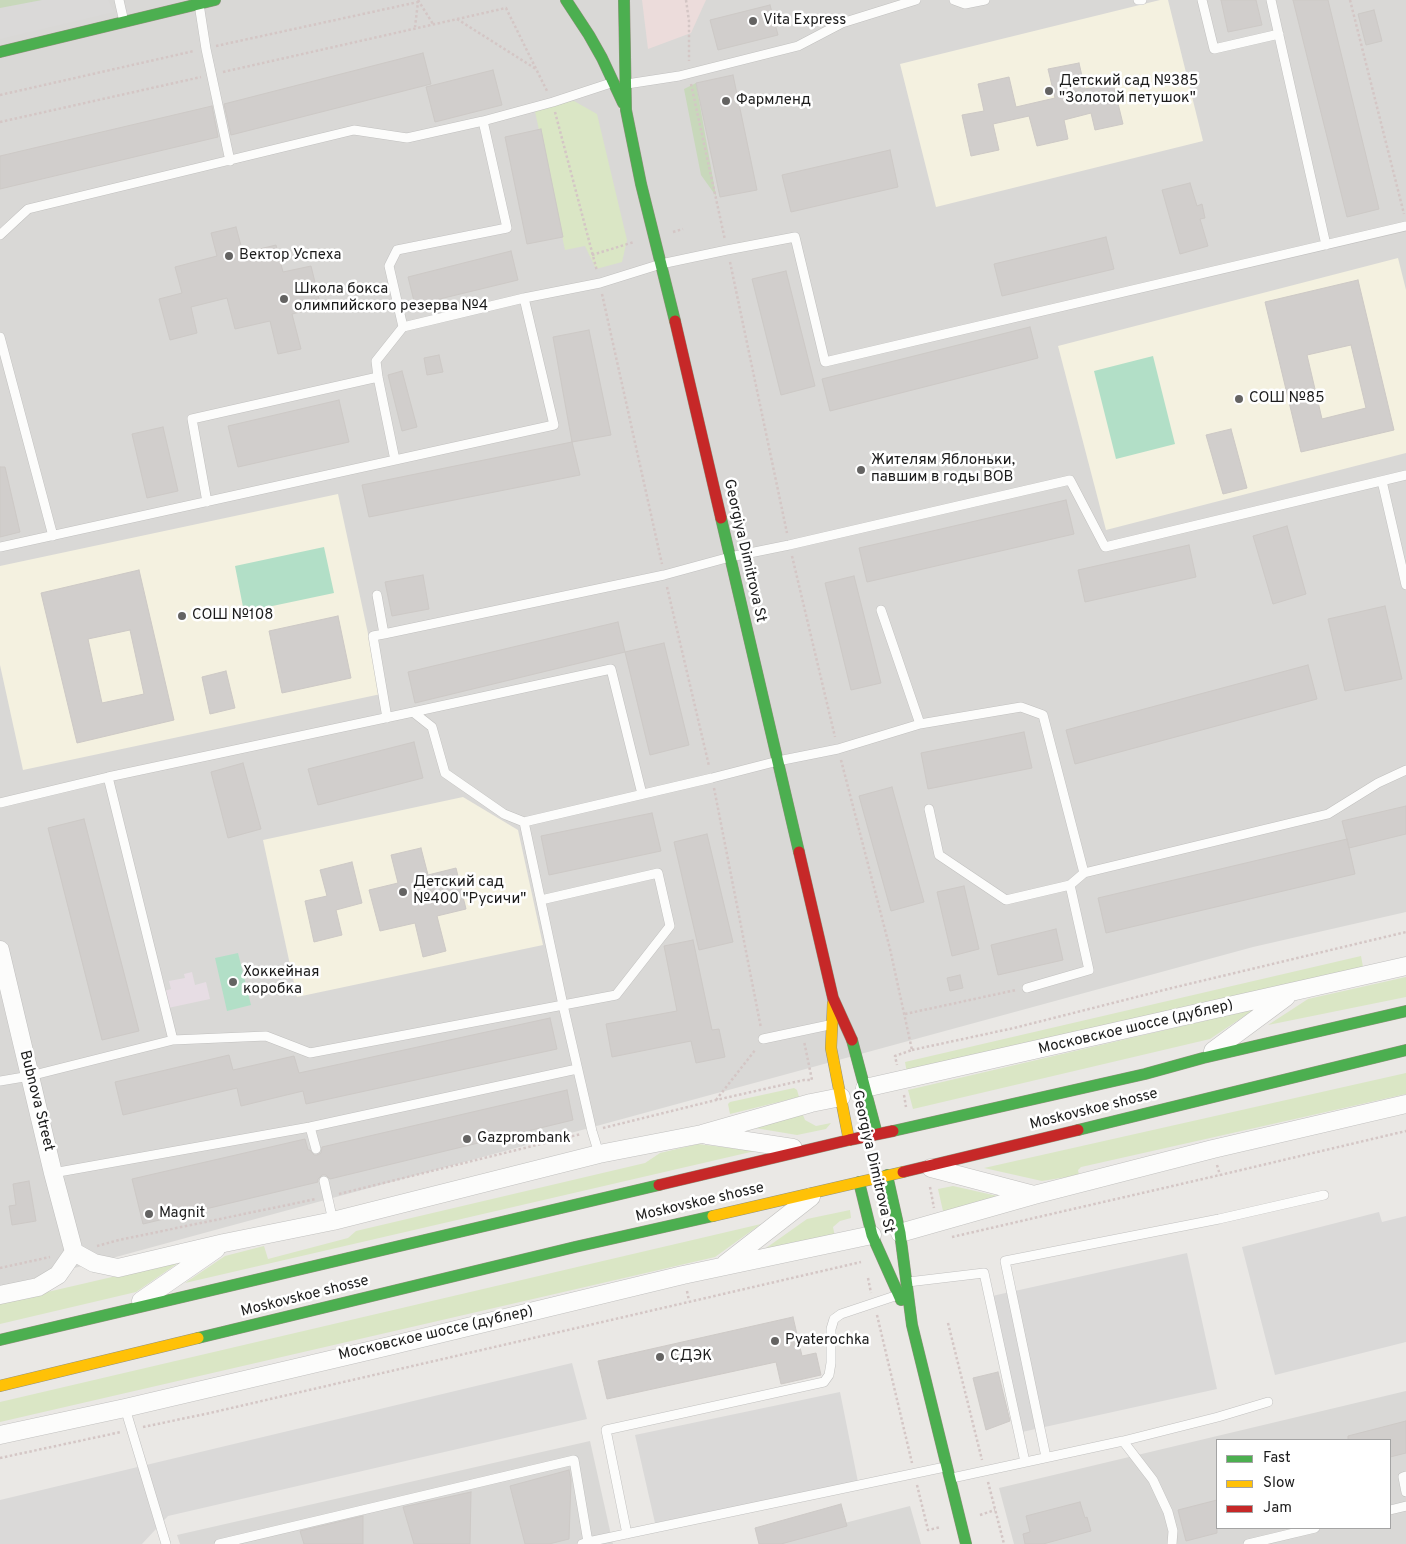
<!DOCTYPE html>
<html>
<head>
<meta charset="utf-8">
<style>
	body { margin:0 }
	#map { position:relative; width:1406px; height:1544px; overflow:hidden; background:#eae8e5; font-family:Overpass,sans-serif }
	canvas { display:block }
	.legend { position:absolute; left:1216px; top:1439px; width:175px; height:90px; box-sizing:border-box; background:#fff; border:1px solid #a4a4a4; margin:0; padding:6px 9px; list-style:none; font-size:15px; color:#1c1c1c }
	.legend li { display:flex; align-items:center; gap:10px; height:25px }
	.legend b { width:25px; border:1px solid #a4a4a4 }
</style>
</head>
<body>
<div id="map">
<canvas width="1406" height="1544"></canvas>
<ul class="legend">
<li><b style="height:6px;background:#4caf50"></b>Fast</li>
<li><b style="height:6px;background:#ffc107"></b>Slow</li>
<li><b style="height:6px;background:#c62828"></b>Jam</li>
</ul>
</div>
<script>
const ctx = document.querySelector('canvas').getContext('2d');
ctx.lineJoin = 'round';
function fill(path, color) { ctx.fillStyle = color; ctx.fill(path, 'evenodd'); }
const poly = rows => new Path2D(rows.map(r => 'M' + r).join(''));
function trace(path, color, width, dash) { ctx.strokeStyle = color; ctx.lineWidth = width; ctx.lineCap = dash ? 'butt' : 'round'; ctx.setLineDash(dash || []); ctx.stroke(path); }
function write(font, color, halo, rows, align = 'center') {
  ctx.font = font + ' Overpass,sans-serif'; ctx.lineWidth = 5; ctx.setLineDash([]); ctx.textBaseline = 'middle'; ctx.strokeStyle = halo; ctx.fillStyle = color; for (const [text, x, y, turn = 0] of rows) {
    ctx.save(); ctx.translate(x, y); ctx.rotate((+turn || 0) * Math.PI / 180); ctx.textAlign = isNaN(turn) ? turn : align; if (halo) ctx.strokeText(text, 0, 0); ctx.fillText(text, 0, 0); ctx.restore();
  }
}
fill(poly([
	[0,0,1406,0,1406,912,1253,947,94,1263,0,1287],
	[1406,1391,1406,1544,1014,1544,999,1488],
	[1217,1440,1390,1440,1390,1528,1217,1528],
	[590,1441,613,1544,180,1544,177,1535],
	[910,1506,921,1544,764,1544]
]), '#d9d8d6');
fill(poly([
	[642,0,706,0,691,33,648,49]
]), '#ecdcdb');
fill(poly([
	[192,972,195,985,206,982,210,999,168,1008,164,991,171,989,169,981,185,978,184,974]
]), '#e7dde4');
fill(poly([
	[1160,0,1168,0,1203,141,936,207,900,64],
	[1398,258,1406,290,1406,453,1106,530,1058,346],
	[338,494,381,694,23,770,0,665,0,566],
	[463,797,518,830,543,945,297,997,263,840]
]), '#f4f1e0');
fill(poly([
	[574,101,597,114,627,240,622,262,596,269,585,246,565,250,534,107],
	[1361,956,1363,967,907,1073,905,1062],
	[1406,977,1406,997,1268,1025,1308,999],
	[1255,1009,1210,1039,913,1109,908,1090],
	[1406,1073,1406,1094,1081,1167,1078,1170,1079,1175,1042,1181,984,1168],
	[794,1088,797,1090,799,1097,730,1114,728,1104,730,1102],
	[803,1115,805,1120,816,1126,831,1123,826,1129,797,1135,749,1127],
	[698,1144,755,1151,185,1283,225,1256,264,1246,268,1259,348,1238,356,1231,645,1163,660,1153],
	[953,1186,1002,1197,943,1211,938,1189],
	[850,1210,851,1218,840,1221,833,1227,835,1237,759,1253,807,1219],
	[761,1224,715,1257,0,1422,0,1402],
	[181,1261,136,1292,0,1324,0,1303]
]), '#dae6c5');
fill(poly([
	[0,0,60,0,0,15],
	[696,83,716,196,701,175,684,89]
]), '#c8d8bb');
fill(poly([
	[1153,356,1175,444,1116,459,1094,371],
	[324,547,334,593,244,612,235,566],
	[238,953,251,1005,227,1011,215,958]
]), '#b2dfc7');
fill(poly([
	[42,0,108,0,114,12,0,39,0,8],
	[1379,1212,1382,1222,1406,1216,1406,1342,1275,1375,1242,1247],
	[1187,1253,1217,1389,1022,1432,992,1296],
	[572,1363,587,1419,168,1516,142,1544,0,1544,0,1500],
	[840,1392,858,1482,655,1523,635,1435]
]), '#dad9d8');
const building = poly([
	[1221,0,1256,0,1262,25,1228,32,1221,0],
	[1293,0,1328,0,1379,209,1347,217,1293,0],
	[770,5,778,35,718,50,710,20,770,5],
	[1374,10,1382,41,1366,45,1358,14,1374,10],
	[423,53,431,84,231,135,224,104,423,53],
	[1079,63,1085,89,1113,83,1123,124,1095,130,1091,113,1064,120,1068,139,1037,146,1029,116,993,124,999,150,971,156,962,115,984,111,978,84,1009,77,1016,107,1055,98,1048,69,1079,63],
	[493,70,502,105,435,122,426,87,493,70],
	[733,75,757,190,720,197,696,83,733,75],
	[212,106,218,137,0,189,0,156,212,106],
	[541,129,563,237,527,244,505,137,541,129],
	[890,150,898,187,791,212,782,175,890,150],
	[1190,183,1197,206,1202,204,1205,218,1200,219,1208,246,1180,254,1162,190,1190,183],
	[236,227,243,253,276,245,283,272,311,266,321,307,292,314,301,349,278,354,270,321,235,329,227,298,191,307,197,333,170,340,159,299,182,293,175,267,217,256,211,233,236,227],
	[1106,237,1114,269,1002,296,994,264,1106,237],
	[511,251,518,280,415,305,408,277,511,251],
	[786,271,815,386,781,395,752,279,786,271],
	[1358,280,1394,430,1301,452,1265,302,1358,280],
	[1351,345,1366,408,1322,419,1307,355,1351,345],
	[1030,327,1038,358,830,411,822,379,1030,327],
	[589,330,611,435,572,442,553,337,589,330],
	[439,355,443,372,427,375,424,358,439,355],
	[402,371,417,427,402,431,388,375,402,371],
	[339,400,349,442,238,467,228,426,339,400],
	[163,427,178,491,147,498,132,434,163,427],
	[1231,429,1247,488,1223,494,1206,435,1231,429],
	[572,442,580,475,369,517,362,485,572,442],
	[0,467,5,467,20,532,0,537,0,467],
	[1066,500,1074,534,867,582,859,548,1066,500],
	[1287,526,1306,594,1273,604,1253,536,1287,526],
	[1189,545,1196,577,1085,602,1078,570,1189,545],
	[139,570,174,720,77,743,41,593,139,570],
	[130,630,144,694,102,703,88,639,130,630],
	[423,575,429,609,392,616,385,582,423,575],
	[854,576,881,683,851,690,825,583,854,576],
	[1385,606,1402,679,1345,691,1328,619,1385,606],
	[338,616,351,678,282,693,269,631,338,616],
	[618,622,625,652,415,703,408,672,618,622],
	[664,643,689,745,650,755,625,652,664,643],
	[1308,665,1317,699,1075,764,1066,730,1308,665],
	[226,671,235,708,210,714,202,677,226,671],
	[1024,732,1032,768,928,789,921,753,1024,732],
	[414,742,423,778,318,805,308,769,414,742],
	[243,763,261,829,228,838,211,772,243,763],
	[892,787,924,902,891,911,859,796,892,787],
	[1406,806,1406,834,1349,848,1342,821,1406,806],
	[652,813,661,851,549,875,541,836,652,813],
	[84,819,139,1031,102,1040,48,828,84,819],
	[707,834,733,942,699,950,674,842,707,834],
	[1347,839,1355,874,1106,933,1098,898,1347,839],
	[421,848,428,875,456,868,466,909,437,916,446,951,423,957,415,923,380,931,369,890,398,883,391,855,421,848],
	[352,862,362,903,336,910,342,935,314,942,305,901,327,896,320,870,352,862],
	[964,886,979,949,952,956,937,892,964,886],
	[1056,929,1063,960,998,975,991,945,1056,929],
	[693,940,712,1030,719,1029,725,1057,696,1063,691,1041,612,1057,606,1024,677,1011,664,946,693,940],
	[960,975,963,988,950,991,947,978,960,975],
	[550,1018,557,1049,306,1104,303,1091,241,1106,237,1088,123,1115,115,1082,229,1055,233,1070,294,1056,299,1073,550,1018],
	[567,1090,573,1120,330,1179,326,1175,322,1175,318,1179,318,1182,143,1224,132,1179,305,1139,308,1150,310,1150,314,1155,317,1155,321,1153,322,1147,567,1090],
	[29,1181,36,1221,12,1225,9,1206,16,1205,13,1184,29,1181],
	[793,1317,802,1356,816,1353,821,1375,781,1384,776,1362,607,1399,598,1361,793,1317],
	[998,1372,1010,1421,986,1430,973,1378,998,1372],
	[1406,1421,1406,1453,1390,1457,1390,1440,1348,1440,1348,1436,1406,1421],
	[569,1470,571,1480,569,1539,549,1544,525,1544,510,1486,569,1470],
	[471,1492,470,1544,414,1544,403,1507,471,1492],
	[1217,1500,1217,1533,1186,1541,1178,1510,1217,1500],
	[1080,1502,1085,1518,1087,1517,1091,1531,1043,1544,1025,1544,1023,1534,1030,1532,1026,1516,1080,1502],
	[841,1504,847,1526,781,1544,759,1544,755,1528,841,1504],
	[363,1516,363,1544,304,1544,300,1531,363,1516]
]);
fill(building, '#d1cecc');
trace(building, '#cdc9c6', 1);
const lane = poly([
	[119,0,124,22],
	[954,0,965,4,985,0],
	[1138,0,1142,0],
	[1202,0,1214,49,1279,34],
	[1271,0,1326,245],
	[199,4,206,49,230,161],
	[627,84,679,76,798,46,842,23,916,0],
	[0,235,28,209,354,130,407,138,483,121,553,102,611,83],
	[403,327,524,298,600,283,661,264,727,250,795,237,825,362,1406,226],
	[0,337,53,536],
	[395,460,378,377,376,361,403,327,389,266,397,250,507,228,483,121],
	[1382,481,1406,585],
	[207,502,192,419,378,377],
	[0,547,554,425,524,298],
	[377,595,384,634,373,636,387,718],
	[881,610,920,724],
	[384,634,664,575,730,557,789,545,1070,480,1105,547,1406,475],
	[413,712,611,669,642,794],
	[108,777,173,1040],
	[0,803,108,777,413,712,432,727,445,773,504,814,524,822,563,1005,592,1131,599,1154],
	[929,809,939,855,1006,900,1070,885,1084,873,1328,814,1378,783,1406,770],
	[524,822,712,778,778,761,838,749,920,724,1021,707,1043,715,1084,873],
	[1027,988,1089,970,1070,885],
	[763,1039,829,1025],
	[0,1081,30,1076,173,1040,266,1036,310,1053,616,995,670,926,658,873,541,900],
	[310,1127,316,1149],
	[53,1173,310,1127,577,1069],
	[324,1181,333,1221],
	[908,1282,984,1273,1025,1462],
	[125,1408,166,1544],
	[1123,1441,1153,1480,1168,1512,1173,1531,1172,1544],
	[1046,1457,1005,1261,1219,1219,1324,1195],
	[1406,1476,1403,1477,1406,1492],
	[952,1478,1123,1441,1218,1417,1268,1402],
	[1390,1510,1406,1506],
	[627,1534,606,1430,824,1382,829,1375,831,1363,831,1329,834,1319,841,1314,898,1295],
	[588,1542,945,1467],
	[219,1544,574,1460,588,1542,582,1544],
	[1248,1544,1315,1528]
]);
const street = poly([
	[0,950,53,1173,74,1252],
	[1213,1051,1286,997],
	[865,1088,1406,966],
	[707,1135,793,1148],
	[931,1168,1034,1195],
	[900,1233,1034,1195,1213,1149,1406,1104],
	[74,1252,94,1263,118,1268,224,1243,333,1221,599,1154,702,1134,811,1103,841,1097],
	[725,1264,811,1197],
	[0,1295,38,1287,58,1275,74,1252],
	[141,1301,216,1249],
	[0,1435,125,1408,385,1347,683,1275,872,1235]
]);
const fast = poly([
	[566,0,589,35,602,58,623,103],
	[624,0,626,110,641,184,675,321],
	[0,52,215,0],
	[721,518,799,852],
	[852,1040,877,1134],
	[1078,1130,1406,1050],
	[893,1131,1145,1074,1203,1058,1406,1011],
	[887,1175,900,1233,912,1325,966,1544],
	[859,1182,872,1235,901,1300],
	[198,1338,575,1247,713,1216],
	[0,1340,659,1185]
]);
const slow = poly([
	[833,1003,831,1048,849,1140],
	[713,1216,903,1172],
	[0,1386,198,1338]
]);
const jam = poly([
	[675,321,721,518],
	[799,852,833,998,852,1040],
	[903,1172,1078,1130],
	[659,1185,849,1140,893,1131]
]);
trace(lane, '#c1c0bf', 10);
trace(street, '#c1c0bf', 19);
trace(fast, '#93927e', 12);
trace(slow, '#93927e', 12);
trace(jam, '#93927e', 12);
trace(poly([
	[418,0,433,24],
	[686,0,689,21,689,61],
	[1350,0,1404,214],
	[457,19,536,69],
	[216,46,418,2,415,27],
	[223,72,506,8,547,91],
	[691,84,725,240],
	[0,95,194,51],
	[555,112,597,271],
	[0,122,201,77],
	[673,232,683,229],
	[592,255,634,242],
	[730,262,787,533],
	[602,294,662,564],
	[792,556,835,737],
	[667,587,709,766],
	[841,760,890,949,912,1050,895,1056,897,1065],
	[714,788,761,1028],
	[905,1014,1016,990],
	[912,1050,1014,1028,1172,988,1406,932],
	[904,1095,906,1107],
	[716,1100,756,1049],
	[603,1128,716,1100,804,1080,812,1080,804,1041],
	[1217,1165,1220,1175],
	[930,1187,934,1208],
	[339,1194,581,1134],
	[952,1237,1220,1175,1406,1131],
	[97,1246,119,1240,316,1199],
	[0,1268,50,1257],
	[868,1278,871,1293],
	[687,1291,689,1301],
	[877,1315,912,1463],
	[948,1323,982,1460],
	[143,1427,210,1413,861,1262],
	[0,1458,121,1432],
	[988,1482,1004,1544],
	[917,1485,928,1530,941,1527],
	[980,1515,995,1510]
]), '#d4c6c5', 2.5, [2.5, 2.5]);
trace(lane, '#fcfcfb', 9);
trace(street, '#fcfcfb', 18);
trace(fast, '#4caf50', 11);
trace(slow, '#ffc107', 11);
trace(jam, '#c62828', 11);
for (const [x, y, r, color] of [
	[753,21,5,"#646362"],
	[1049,91,5,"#646362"],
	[726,101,5,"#646362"],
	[229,256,5,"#646362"],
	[284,299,5,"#646362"],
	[1239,399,5,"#646362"],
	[861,470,5,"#646362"],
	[182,616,5,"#646362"],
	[403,892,5,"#646362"],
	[233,982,5,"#646362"],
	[467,1139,5,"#646362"],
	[149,1214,5,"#646362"],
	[775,1341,5,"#646362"],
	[660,1357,5,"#646362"]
]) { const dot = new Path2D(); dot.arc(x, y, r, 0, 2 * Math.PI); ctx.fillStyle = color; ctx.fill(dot); trace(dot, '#fff', 2); }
write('15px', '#1c1c1c', '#fff', [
	["Vita Express",763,21],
	["Детский сад №385",1059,82],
	["\"Золотой петушок\"",1059,99],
	["Фармленд",736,101],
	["Вектор Успеха",239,256],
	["Школа бокса",294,290],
	["олимпийского резерва №4",294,307],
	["СОШ №85",1249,399],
	["Жителям Яблоньки,",871,461],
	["павшим в годы ВОВ",871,478],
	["СОШ №108",192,616],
	["Детский сад",413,883],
	["№400 \"Русичи\"",413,900],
	["Хоккейная",243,973],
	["коробка",243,990],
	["Gazprombank",477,1139],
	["Magnit",159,1214],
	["Pyaterochka",785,1341],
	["СДЭК",670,1357]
], 'left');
write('15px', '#1c1c1c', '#fff', [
	["Georgiya Dimitrova St",744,551,77],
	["Московское шоссе (дублер)",1136,1028,-13],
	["Bubnova Street",36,1101,76],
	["Moskovskoe shosse",1094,1110,-14],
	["Georgiya Dimitrova St",872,1162,77],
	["Moskovskoe shosse",700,1203,-13],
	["Moskovskoe shosse",305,1297,-14],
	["Московское шоссе (дублер)",436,1334,-13]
]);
</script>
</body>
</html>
